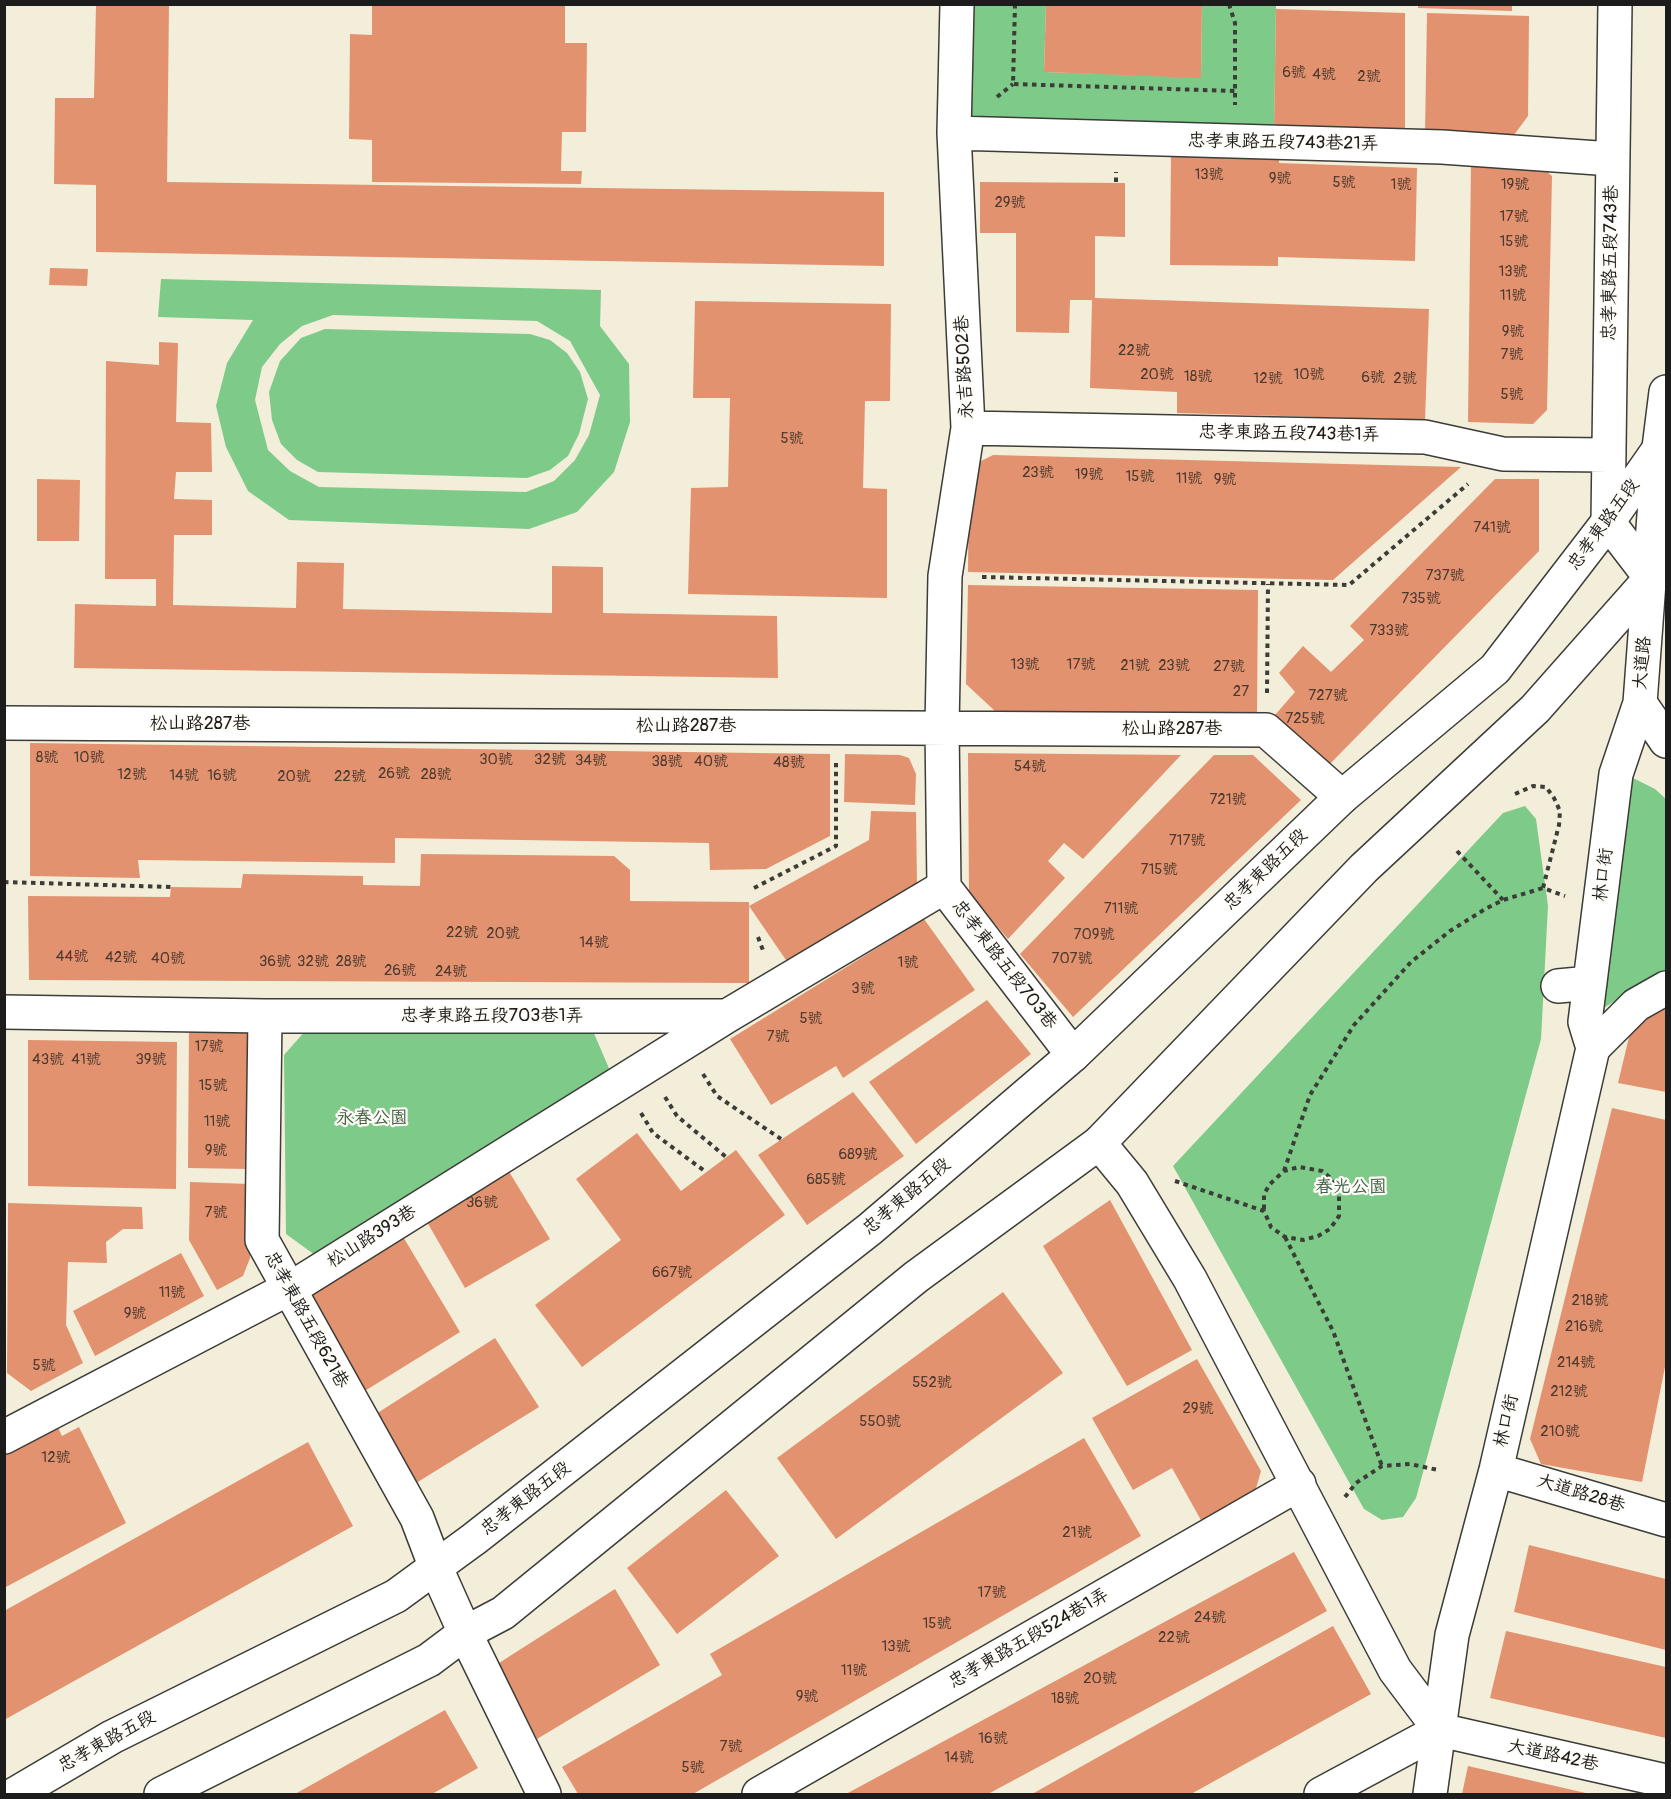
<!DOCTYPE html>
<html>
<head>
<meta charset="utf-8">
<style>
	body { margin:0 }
	#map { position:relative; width:1671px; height:1799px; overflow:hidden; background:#f3eed9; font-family:Pangolin,sans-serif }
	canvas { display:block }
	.frame { position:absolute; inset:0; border:6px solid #1c1c1c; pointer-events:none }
</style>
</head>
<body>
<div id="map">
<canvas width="1671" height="1799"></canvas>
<div class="frame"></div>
</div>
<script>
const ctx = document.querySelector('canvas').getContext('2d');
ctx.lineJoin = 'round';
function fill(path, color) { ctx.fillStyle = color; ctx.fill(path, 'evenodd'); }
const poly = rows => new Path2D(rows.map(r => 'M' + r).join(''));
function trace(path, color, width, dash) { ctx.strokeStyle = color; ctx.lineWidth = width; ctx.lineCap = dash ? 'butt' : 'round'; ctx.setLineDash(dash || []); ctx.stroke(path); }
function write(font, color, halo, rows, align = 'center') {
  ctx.font = font + ' Pangolin,"LXGW WenKai TC",sans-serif'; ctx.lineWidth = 4.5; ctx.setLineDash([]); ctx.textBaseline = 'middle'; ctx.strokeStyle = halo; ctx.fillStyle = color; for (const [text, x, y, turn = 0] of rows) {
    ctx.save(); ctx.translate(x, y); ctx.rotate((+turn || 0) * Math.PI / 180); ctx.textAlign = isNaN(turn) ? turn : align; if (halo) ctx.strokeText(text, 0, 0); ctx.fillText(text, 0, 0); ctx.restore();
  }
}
fill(poly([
	[962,5,1046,5,1044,72,1201,77,1202,5,1276,5,1274,138,958,130],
	[161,279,601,290,600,326,629,364,630,422,614,472,577,512,529,529,289,520,248,491,226,447,216,406,227,363,253,320,158,317],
	[333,315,537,321,570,341,600,395,589,435,575,460,554,481,526,492,319,487,290,471,268,450,255,400,262,367,280,344,302,326],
	[325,329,530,334,550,340,567,353,580,372,588,399,579,434,568,456,550,470,527,478,318,472,297,460,281,444,272,420,269,392,280,361,301,338],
	[1633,778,1655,789,1666,799,1666,970,1597,1012],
	[1525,806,1536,819,1548,906,1541,1039,1416,1498,1403,1517,1382,1520,1364,1509,1173,1166,1503,813],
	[306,1030,593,1031,611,1073,315,1255,286,1234,284,1055]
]), '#7eca88');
fill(poly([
	[96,4,169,4,167,182,884,192,884,266,96,252,96,185,54,184,55,98,94,98],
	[372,4,565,4,565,43,587,43,586,132,562,132,561,171,582,171,581,184,372,182,372,140,349,139,350,34,372,35],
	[1418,4,1512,4,1512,11,1418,8],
	[1046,5,1202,5,1201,78,1044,72],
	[1276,9,1405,13,1405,135,1274,130],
	[1427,13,1529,16,1528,116,1514,135,1425,133],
	[1171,151,1279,152,1279,163,1417,168,1415,261,1278,257,1278,266,1170,265],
	[1471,160,1534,161,1552,176,1547,410,1533,424,1468,422],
	[980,182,1125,183,1125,237,1095,236,1095,298,1429,309,1425,420,1177,413,1177,392,1090,388,1092,300,1070,300,1069,333,1016,332,1016,233,980,233],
	[50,268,88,269,87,286,49,285],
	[695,301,891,304,890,401,865,401,863,488,887,489,887,598,688,594,691,488,728,487,730,398,693,398],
	[159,342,178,343,176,422,211,423,212,472,176,472,174,499,212,500,212,535,174,535,173,605,296,608,297,562,344,563,343,609,552,613,552,566,603,567,603,613,777,616,778,678,74,668,75,604,156,606,156,579,105,579,106,361,159,365],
	[993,455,1461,467,1333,580,968,572,969,467],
	[37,479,80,480,79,541,37,541],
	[1495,479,1539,479,1539,551,1322,772,1269,722,1295,692,1279,673,1303,646,1331,672,1364,640,1350,626],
	[968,585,1258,590,1257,715,996,712,966,684],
	[30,743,830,754,830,836,766,869,710,870,709,843,395,838,395,863,138,860,140,878,30,876],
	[968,753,1181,755,1083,859,1064,843,1048,861,1065,878,1008,939,969,893],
	[845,754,900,755,909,758,916,774,915,805,844,802],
	[1214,755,1253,755,1301,800,1073,1017,1020,954],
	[871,811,916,812,917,884,788,963,749,906,749,983,29,980,28,896,170,897,171,887,241,888,243,874,363,876,363,885,420,886,421,854,614,856,630,870,630,901,749,902,749,906,869,840],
	[924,919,975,990,843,1078,836,1066,771,1105,730,1039],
	[987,1000,1031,1054,916,1144,869,1082],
	[1666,1008,1666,1092,1618,1083,1630,1033,1638,1023],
	[189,1022,253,1025,249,1169,188,1168],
	[28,1040,177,1042,176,1189,28,1186],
	[853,1092,904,1156,807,1225,758,1155],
	[1612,1108,1666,1120,1666,1362,1642,1482,1541,1464,1530,1439],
	[637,1133,681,1191,736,1150,785,1215,582,1367,535,1305,621,1240,576,1179],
	[505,1165,550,1239,465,1288,423,1215],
	[190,1182,250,1184,250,1258,243,1276,217,1290,189,1240],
	[1110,1200,1192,1350,1127,1386,1043,1246],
	[8,1203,142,1207,143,1229,123,1229,106,1242,107,1263,68,1262,66,1325,83,1363,31,1391,7,1373],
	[399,1230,460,1332,355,1397,306,1311,315,1282],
	[181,1253,204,1296,95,1356,73,1311],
	[1003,1292,1063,1373,836,1539,777,1458],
	[495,1338,539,1407,408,1488,368,1419],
	[1197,1359,1261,1471,1255,1492,1202,1522,1172,1468,1133,1490,1092,1418],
	[56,1423,62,1436,79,1427,126,1523,4,1588,4,1451],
	[1084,1438,1141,1536,693,1794,578,1794,562,1767,722,1675,710,1654],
	[308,1442,353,1526,4,1720,4,1611],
	[726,1490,779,1556,677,1634,627,1568],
	[1529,1545,1666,1579,1666,1650,1514,1612],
	[1294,1552,1327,1611,1282,1636,988,1794,846,1794],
	[615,1589,660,1665,537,1739,499,1663],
	[1333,1626,1371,1694,1191,1794,1032,1794],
	[1506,1631,1666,1667,1666,1738,1490,1698],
	[445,1710,478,1768,432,1794,295,1794],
	[1468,1766,1590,1794,1462,1794]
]), '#e2926e');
const minor = poly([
	[957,4,954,133,968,428,945,576,942,727,944,887,1073,1055],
	[1615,4,1608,522,1651,578],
	[954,133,1442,147,1612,159],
	[1666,392,1659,448,1640,703,1666,741],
	[968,428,1425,437,1503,454,1609,455],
	[4,723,1266,730,1342,797],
	[1558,986,1590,983],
	[4,1012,265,1016,727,1016],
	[265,1016,262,1240,417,1518,436,1568],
	[1593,1048,1636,1005,1666,988],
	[1099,1143,1132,1183,1190,1279,1395,1670,1440,1730],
	[4,1437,301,1282,727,1016,944,887],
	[1496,1470,1666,1520],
	[465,1633,544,1794],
	[1440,1730,1666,1781],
	[759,1794,1299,1484],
	[1321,1794,1440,1730],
	[1430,1794,1452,1635,1496,1470,1593,1048,1585,1022,1616,774,1640,703]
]);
const major = poly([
	[436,1568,465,1633],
	[15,1794,112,1737,396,1596,474,1539,870,1229,1073,1055,1342,797,1495,669,1608,522,1666,439],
	[161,1794,429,1660,465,1633,503,1613,916,1277,1099,1143,1364,868,1535,709,1651,578,1666,553]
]);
trace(minor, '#3c3c38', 36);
trace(major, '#3c3c38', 36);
trace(poly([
	[1015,4,1013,84,1235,91],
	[1229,4,1235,23,1235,105],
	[997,97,1013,84],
	[1116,182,1116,172],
	[982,577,1349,585,1468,484],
	[1267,693,1268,584],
	[1515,794,1533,786,1546,787,1554,798,1560,811,1559,825,1543,888,1565,896],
	[1457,851,1503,900],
	[4,882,171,887],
	[754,888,836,846,836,763],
	[758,937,764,953],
	[703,1074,717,1096,781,1139],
	[665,1097,677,1116,726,1157],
	[641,1113,653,1133,706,1172],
	[1284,1171,1310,1095,1354,1025,1411,962,1450,931,1487,908,1503,900,1543,888],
	[1175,1181,1264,1211,1271,1227,1285,1237,1303,1240,1318,1236,1330,1229,1339,1216,1339,1190,1332,1179,1322,1171,1299,1167,1284,1171,1270,1184,1264,1194,1264,1211],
	[1285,1237,1333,1331,1382,1466],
	[1345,1497,1356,1483,1382,1466,1410,1464,1438,1470]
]), '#3c3c38', 4, [4.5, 4.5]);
trace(minor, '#fff', 33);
trace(major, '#fff', 33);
write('15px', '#4e3a30', null, [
	["6號",1294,73],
	["4號",1324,75],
	["2號",1369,77],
	["13號",1209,175],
	["9號",1280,179],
	["5號",1344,183],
	["1號",1401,185],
	["19號",1515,185],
	["29號",1010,203],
	["17號",1514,217],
	["15號",1514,242],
	["13號",1513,272],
	["11號",1513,296],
	["9號",1513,332],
	["22號",1134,351],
	["7號",1512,355],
	["20號",1157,375],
	["10號",1309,375],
	["18號",1198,377],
	["6號",1373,378],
	["12號",1268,379],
	["2號",1405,379],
	["5號",1512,395],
	["5號",792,439],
	["23號",1038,473],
	["19號",1089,475],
	["15號",1140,477],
	["11號",1189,479],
	["9號",1225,480],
	["741號",1492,528],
	["737號",1445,576],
	["735號",1421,599],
	["733號",1389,631],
	["13號",1025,665],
	["17號",1081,665],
	["21號",1135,666],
	["23號",1174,666],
	["27號",1229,667],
	["27",1241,692],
	["727號",1328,696],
	["725號",1305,719],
	["8號",47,758],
	["10號",89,758],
	["30號",496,760],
	["32號",550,760],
	["34號",591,761],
	["38號",667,762],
	["40號",711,762],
	["48號",789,763],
	["54號",1030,767],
	["26號",394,774],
	["12號",132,775],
	["28號",436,775],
	["14號",184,776],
	["16號",222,776],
	["20號",294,777],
	["22號",350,777],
	["721號",1228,800],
	["717號",1187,841],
	["715號",1159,870],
	["711號",1121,909],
	["22號",462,933],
	["20號",503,934],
	["709號",1094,935],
	["14號",594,943],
	["44號",72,957],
	["42號",121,958],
	["40號",168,959],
	["707號",1072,959],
	["36號",275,962],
	["32號",313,962],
	["28號",351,962],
	["1號",908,963],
	["26號",400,971],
	["24號",451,972],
	["3號",863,989],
	["5號",811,1019],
	["7號",778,1037],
	["17號",209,1047],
	["43號",48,1060],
	["41號",86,1060],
	["39號",151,1060],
	["15號",213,1086],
	["11號",217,1122],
	["9號",216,1151],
	["689號",858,1155],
	["685號",826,1180],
	["36號",482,1203],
	["7號",216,1213],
	["667號",672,1273],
	["11號",172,1293],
	["218號",1590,1301],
	["9號",135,1314],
	["216號",1584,1327],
	["214號",1576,1363],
	["5號",44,1366],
	["552號",932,1383],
	["212號",1569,1392],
	["29號",1198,1409],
	["550號",880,1422],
	["210號",1560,1432],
	["12號",56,1458],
	["21號",1077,1533],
	["17號",992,1593],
	["24號",1210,1618],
	["15號",937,1624],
	["22號",1174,1638],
	["13號",896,1647],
	["11號",854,1671],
	["20號",1100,1679],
	["9號",807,1697],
	["18號",1065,1699],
	["16號",993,1739],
	["7號",731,1747],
	["14號",959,1758],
	["5號",693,1768]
]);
write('18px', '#1c1c1c', '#fdfcf7', [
	["忠孝東路五段743巷21弄",1283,143,1],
	["忠孝東路五段743巷",1611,263,-89],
	["永吉路502巷",965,367,-93],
	["忠孝東路五段743巷1弄",1289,434,1],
	["忠孝東路五段",1604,525,-54],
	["大道路",1643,663,-85],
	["松山路287巷",200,724],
	["松山路287巷",686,726],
	["松山路287巷",1172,729],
	["忠孝東路五段",1266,870,-44],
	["林口街",1604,875,-83],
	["忠孝東路五段703巷",1004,965,52],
	["忠孝東路五段703巷1弄",492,1016],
	["忠孝東路五段",907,1197,-40],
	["松山路393巷",372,1237,-32],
	["忠孝東路五段621巷",306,1320,61],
	["林口街",1507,1421,-77],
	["大道路28巷",1581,1494,17],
	["忠孝東路五段",526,1499,-38],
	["忠孝東路五段524巷1弄",1029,1639,-30],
	["忠孝東路五段",107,1742,-29],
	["大道路42巷",1553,1756,12]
]);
write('18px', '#436247', '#fdfcf7', [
	["永春公園",372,1118],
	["春光公園",1351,1187]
]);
</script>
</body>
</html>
